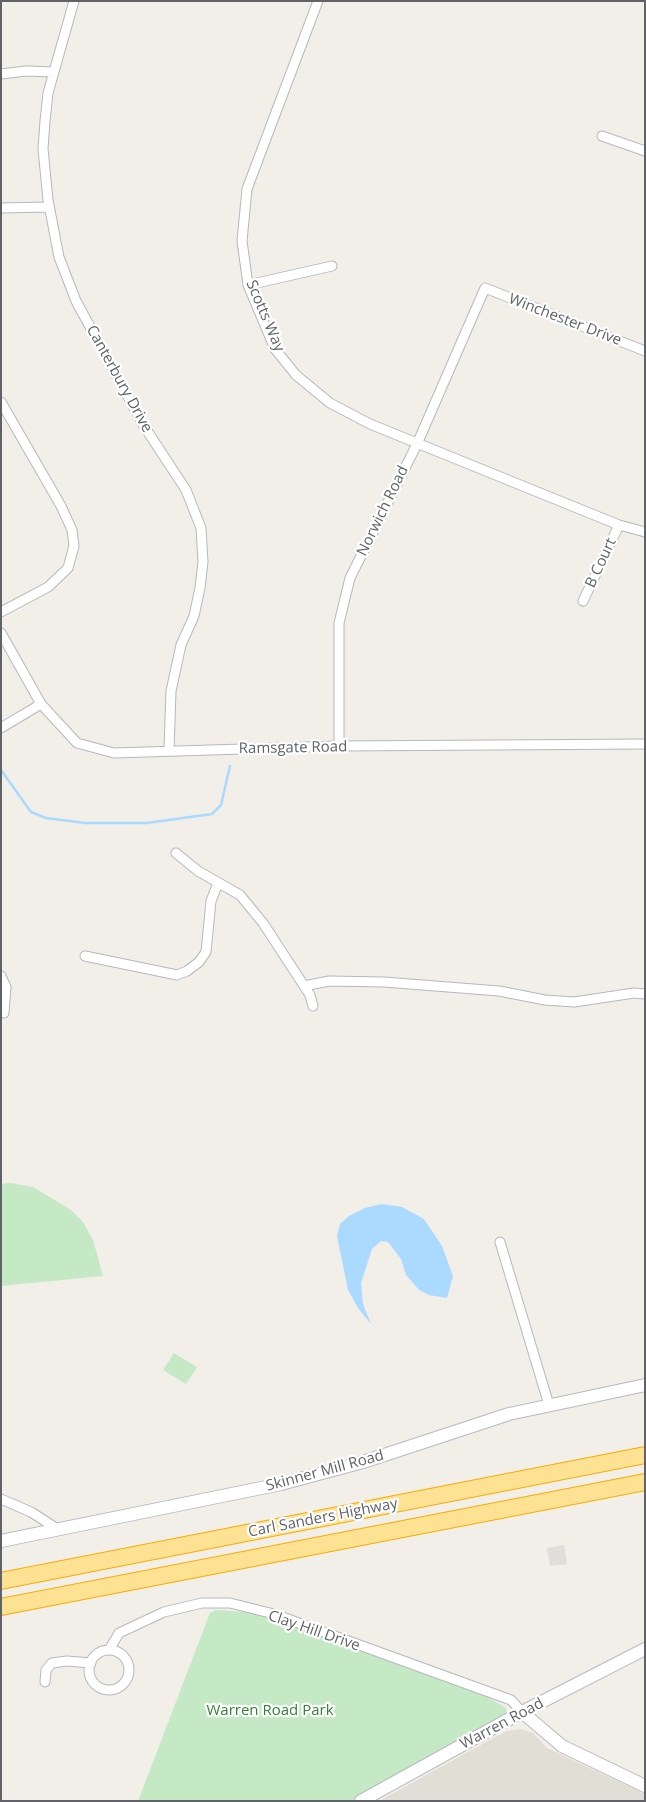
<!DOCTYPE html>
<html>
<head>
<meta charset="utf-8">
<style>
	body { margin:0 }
	#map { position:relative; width:646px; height:1802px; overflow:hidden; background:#f1efe8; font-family:"Open Sans",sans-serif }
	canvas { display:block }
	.frame { position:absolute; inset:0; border:2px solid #5f6368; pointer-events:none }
</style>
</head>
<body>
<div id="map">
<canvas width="646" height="1802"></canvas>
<div class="frame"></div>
</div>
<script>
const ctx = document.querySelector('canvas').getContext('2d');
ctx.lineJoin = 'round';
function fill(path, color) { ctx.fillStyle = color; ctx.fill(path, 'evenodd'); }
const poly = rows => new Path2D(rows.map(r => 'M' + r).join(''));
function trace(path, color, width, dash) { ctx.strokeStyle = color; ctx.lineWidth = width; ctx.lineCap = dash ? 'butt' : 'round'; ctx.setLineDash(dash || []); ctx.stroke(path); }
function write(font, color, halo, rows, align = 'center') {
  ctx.font = font + ' "Open Sans",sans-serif'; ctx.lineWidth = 4.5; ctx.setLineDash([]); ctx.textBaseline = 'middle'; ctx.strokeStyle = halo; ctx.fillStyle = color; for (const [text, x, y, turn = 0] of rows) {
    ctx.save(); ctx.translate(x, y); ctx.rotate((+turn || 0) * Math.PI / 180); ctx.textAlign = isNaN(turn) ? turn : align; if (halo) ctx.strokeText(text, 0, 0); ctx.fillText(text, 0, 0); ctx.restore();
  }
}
fill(poly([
	[564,1545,567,1564,550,1566,547,1548]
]), '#e0deda');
fill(poly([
	[521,1729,533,1733,547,1748,645,1794,645,1801,379,1801,506,1731]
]), '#e1ded6');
fill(poly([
	[11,1183,33,1187,71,1210,83,1222,93,1240,103,1276,1,1286,1,1184],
	[174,1353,197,1367,186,1384,163,1370],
	[216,1610,274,1614,484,1695,506,1708,506,1714,357,1801,138,1801,210,1613]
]), '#c5e8c5');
fill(poly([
	[382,1204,402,1207,424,1219,442,1246,453,1276,447,1298,429,1295,419,1290,406,1275,401,1259,388,1242,381,1241,372,1249,361,1283,363,1304,371,1324,358,1308,348,1290,337,1236,340,1224,349,1216,365,1208]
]), '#aadaff');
trace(poly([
	[1,770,31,812,46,818,85,823,147,823,212,814,221,805,230,766]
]), '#aadaff', 2.5);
const street = poly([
	[74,1,48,93,45,121,43,149,48,200,59,257,76,301,144,426,186,490,201,528,203,562,200,588,194,616,181,645,171,691,169,750],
	[318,1,247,189,242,241,248,285,275,349,296,375,330,403,370,424,619,525,645,532],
	[1,74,26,71,54,72],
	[602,136,645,151],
	[1,208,49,207],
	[248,285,332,266],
	[1,402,61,506,72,530,74,546,68,568,48,587,1,612],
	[583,601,619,525],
	[1,633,41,704,77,743,114,753,339,746,645,744],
	[1,728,41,704],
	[339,746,339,623,350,578,417,444,485,288,645,351],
	[176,853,198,871,240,895,263,923,310,995,313,1006],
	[85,956,177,975,187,971,199,962,206,952,211,901,218,883],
	[1,976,6,987,4,1013],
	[304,986,329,981,384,982,499,991,545,1000,574,1002,634,993,645,994],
	[500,1242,549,1405],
	[1,1499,31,1512,59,1530],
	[109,1650,119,1633,164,1612,202,1603,230,1603,274,1614,511,1700,522,1712],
	'89 1670a20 20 0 1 1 40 0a20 20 0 1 1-40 0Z',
	[45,1682,46,1670,52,1663,67,1661,91,1663]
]);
const secondary = poly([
	[1,1541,281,1484,363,1462,509,1414,645,1385],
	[522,1712,562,1746,645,1786],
	[361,1801,522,1712,645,1649]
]);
const highway = poly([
	[1,1581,645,1455],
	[1,1607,645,1482]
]);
trace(street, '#b5b8bc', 11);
trace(secondary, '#b6babf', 14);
trace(highway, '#f9ab00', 18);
trace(street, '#fff', 9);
trace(secondary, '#fff', 12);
trace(highway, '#fde293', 16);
write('15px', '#5f6368', '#fff', [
	["Scotts Way",265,316,67],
	["Winchester Drive",565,320,21],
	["Canterbury Drive",119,379,61],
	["Norwich Road",383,511,-64],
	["B Court",601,563,-65],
	["Ramsgate Road",293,748,-1],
	["Skinner Mill Road",325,1471,-15],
	["Carl Sanders Highway",323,1518,-11],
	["Clay Hill Drive",314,1631,19],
	["Warren Road",502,1724,-28]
]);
write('15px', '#348238', '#fff', [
	["Warren Road Park",270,1711]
]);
</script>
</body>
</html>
